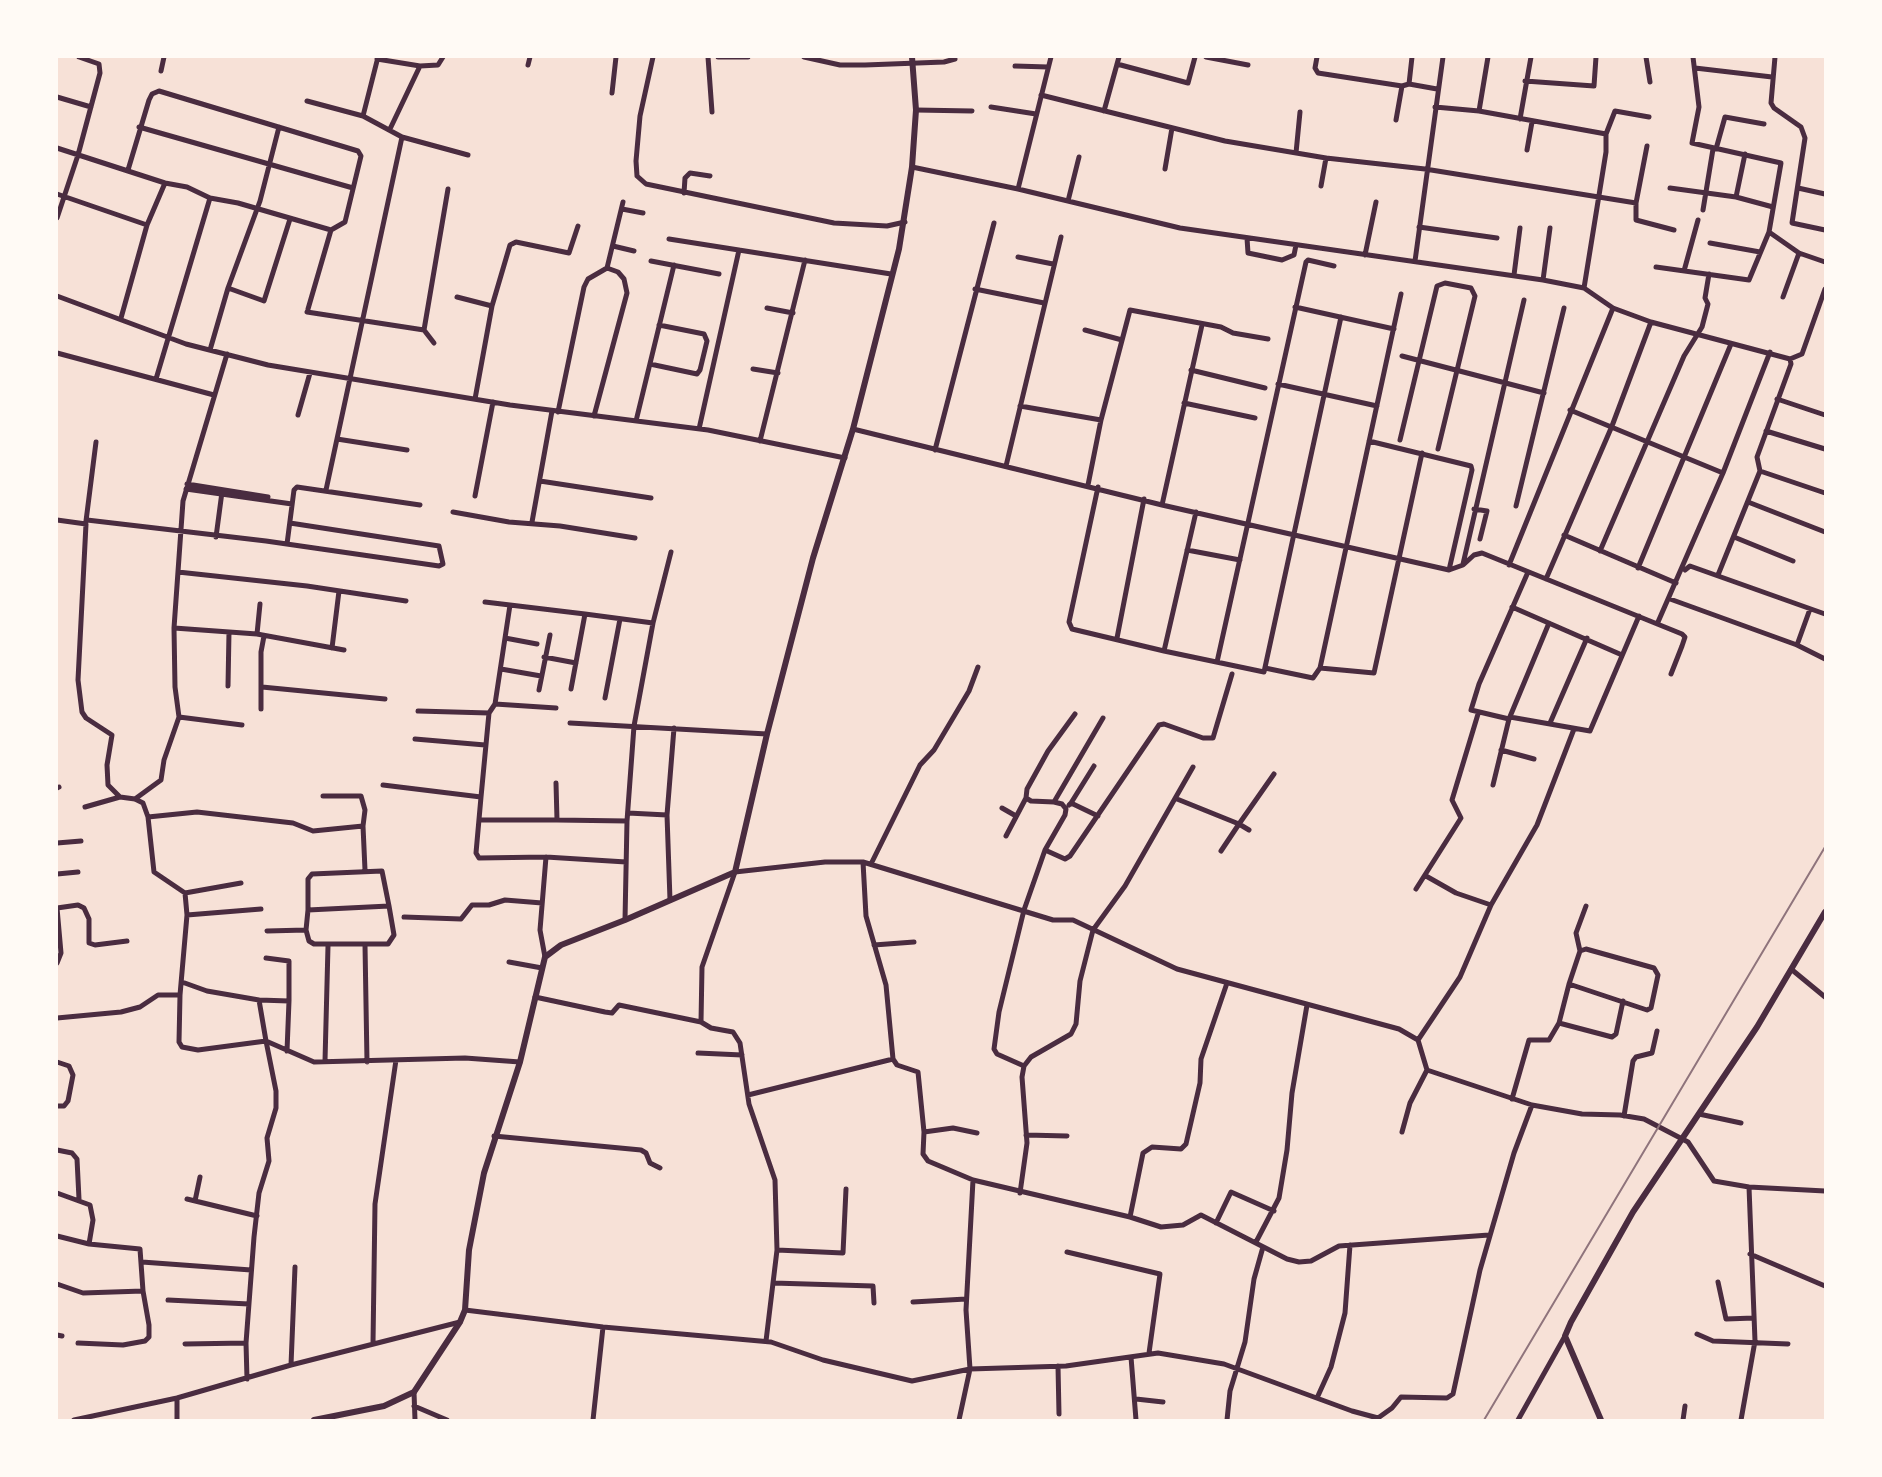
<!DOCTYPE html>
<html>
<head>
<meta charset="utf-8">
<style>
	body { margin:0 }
	#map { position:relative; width:1882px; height:1477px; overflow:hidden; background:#f7e1d7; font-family:"Noto Sans",sans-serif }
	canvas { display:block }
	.frame { position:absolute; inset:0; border:58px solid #fffaf5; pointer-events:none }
</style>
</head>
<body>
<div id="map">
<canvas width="1882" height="1477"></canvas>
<div class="frame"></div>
</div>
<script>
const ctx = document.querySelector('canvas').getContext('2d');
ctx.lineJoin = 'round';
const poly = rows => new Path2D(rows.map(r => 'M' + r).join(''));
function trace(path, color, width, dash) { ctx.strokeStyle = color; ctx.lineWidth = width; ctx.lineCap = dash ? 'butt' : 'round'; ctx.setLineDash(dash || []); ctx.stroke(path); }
trace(poly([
	[653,57,640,116,636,161,637,176,646,184,834,223,887,226,905,222],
	[708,57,712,112],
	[718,57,748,57],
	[804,57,840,65,865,65,944,62,955,59],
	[1206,57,1248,65],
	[1317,57,1315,68,1318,73,1402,86,1409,84,1437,89],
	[1646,57,1650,82],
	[1693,57,1699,107,1692,143,1781,163,1769,232],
	[1775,57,1771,103,1774,108,1801,127,1805,138,1792,223,1825,230],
	[377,59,420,66,438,65,443,57],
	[1117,64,1188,83,1195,57],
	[528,65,530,57],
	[1015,66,1048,67],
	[1695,68,1772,77],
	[161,71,164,57],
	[1525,81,1594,86,1596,57],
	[1409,84,1412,57],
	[612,93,616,57],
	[1041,95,1225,141,1326,158],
	[57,97,91,107],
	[307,101,363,116,402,137,326,490],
	[991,107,1036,114],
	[1435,107,1479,111,1606,134,1606,152,1584,288],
	[916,110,972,111],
	[1104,111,1119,57],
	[1479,111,1488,57],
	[363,116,378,57],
	[1520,119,1531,57],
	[1396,120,1402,86],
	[139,127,353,188],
	[390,129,420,66],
	[1606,134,1615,111,1649,117],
	[402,137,468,155],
	[57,148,165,183,187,187,210,198,238,203,331,230,345,222,361,156,358,151,159,91,152,94,149,100,128,170],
	[1716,149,1725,117,1764,124],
	[1527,150,1532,122],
	[1296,153,1300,112],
	[912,167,1018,189,1180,228,1543,280,1584,288,1613,308,1651,322,1790,359],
	[1165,169,1172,128],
	[1321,186,1326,158,1425,169,1636,203,1636,220,1674,230],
	[1670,188,1736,197,1773,207],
	[1798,188,1825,194],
	[1018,189,1051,57],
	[684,193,685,178,690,173,710,176],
	[57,194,147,225],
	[1736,197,1745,154],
	[1068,201,1079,157],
	[1636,203,1647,146],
	[622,209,643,213],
	[1703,210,1713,149],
	[57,218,78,155,100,73,99,64,79,57],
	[1419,227,1497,238],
	[1247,238,1248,253,1282,260,1294,255,1296,245],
	[669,239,891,274],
	[1710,243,1760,252],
	[613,246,634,251],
	[1365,255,1376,202],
	[1018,257,1053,264],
	[651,261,719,274],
	[1415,261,1443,57],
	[1656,267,1749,280,1769,232,1799,253,1825,262],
	[607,268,623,202],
	[1684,271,1698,220],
	[1514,275,1520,228],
	[1543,280,1550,228],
	[228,288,264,301,290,219],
	[975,289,1044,303],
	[57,296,186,344,268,365,510,405,708,430,845,458],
	[457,297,492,306],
	[1783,297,1799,253],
	[1295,307,1394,329],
	[767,308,793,313],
	[308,309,331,230],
	[307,312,424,330,434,343],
	[121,318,147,225,165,183],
	[424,330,448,189],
	[1085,330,1122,340],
	[210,350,228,288,260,201,279,127],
	[57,353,214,395],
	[1402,356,1544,393],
	[650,364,697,374,700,370,707,341,704,334,659,325],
	[753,369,778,373],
	[1191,370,1265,388],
	[156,379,210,198],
	[1278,384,1377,406],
	[475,399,492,306,510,245,516,242,569,253,578,226],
	[1777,399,1825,415],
	[1184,403,1255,418],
	[1020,406,1101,420],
	[1570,410,1723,473],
	[558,412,584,287,588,279,607,268,618,272,624,279,627,293,594,416],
	[298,415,310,373],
	[636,421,674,265],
	[699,429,739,250],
	[853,429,1162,505,1449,570,1463,565,1474,555,1482,553,1682,634,1685,637,1682,646,1671,674],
	[1766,431,1825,449],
	[337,439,407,450],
	[1400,440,1437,286,1445,283,1471,288,1475,296,1438,449],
	[760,441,805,260],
	[1369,441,1471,466,1472,470,1449,570],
	[935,450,994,223],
	[1006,466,1061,237],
	[1760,471,1825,493],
	[540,481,651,498],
	[187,484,268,497],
	[1088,485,1101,420,1130,310,1221,327,1233,333,1268,339],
	[1098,487,1069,622,1072,629,1164,651,1196,512],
	[186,489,292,504],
	[475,496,493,402],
	[1748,502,1825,532],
	[1162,505,1202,325],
	[1516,506,1564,308],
	[1474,509,1487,511,1480,539],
	[453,512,509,522,560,526,635,538],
	[57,520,86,524,78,680,82,712,86,718,112,735,107,765,108,785,120,797,135,799,143,803,148,817,154,872,185,893,187,915,180,995,179,1042,182,1047,198,1050,266,1041,276,1091,276,1108,267,1138,269,1161,259,1193,254,1237,246,1343,247,1379],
	[87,520,266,541,439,566,443,564,439,546,290,523],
	[86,521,96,442],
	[532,522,552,411],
	[1564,535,1676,583],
	[216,537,222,492],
	[1734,537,1793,561],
	[287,544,294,490,297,487,420,505],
	[1187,550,1240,560],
	[1600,551,1684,356,1702,327,1708,304,1705,298,1709,274],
	[1463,564,1524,300],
	[1509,565,1613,308],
	[1638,568,1731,344],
	[1685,570,1690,566,1825,614],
	[178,572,307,586,406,601],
	[1718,575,1760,471,1757,457,1791,364,1790,359,1802,354,1825,289],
	[1546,579,1612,426,1651,322],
	[1670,599,1797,645,1825,659],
	[485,602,510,605],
	[1512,607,1622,655],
	[1658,622,1723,473,1770,352],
	[653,623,671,552],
	[174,628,257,634,344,650],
	[257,634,260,604],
	[505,638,537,644],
	[1117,638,1144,499],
	[1797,645,1810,609],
	[332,648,339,591],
	[1164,651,1264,672,1341,317],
	[544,657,576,663],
	[1217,662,1306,262,1308,260,1334,266],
	[1265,668,1313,678,1320,668,1401,294],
	[1320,668,1374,673,1422,453],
	[501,669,541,676],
	[228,686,229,632],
	[262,687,385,699],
	[571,689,585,614,653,623,634,726,627,821,625,920],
	[539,690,550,635],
	[605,698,620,619],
	[556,708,495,704,510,605,585,614],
	[261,709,261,652,264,636],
	[418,711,489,713,495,704],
	[179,717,242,725],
	[1510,717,1590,731,1639,616],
	[1509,719,1471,710,1479,684,1528,572],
	[570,723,767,734],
	[1550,723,1587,638],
	[415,739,485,745],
	[1501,750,1534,759],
	[556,783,557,820,627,821],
	[383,785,481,797,476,853,479,858,546,857,626,862],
	[1493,785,1509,719,1549,623],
	[57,788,59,787],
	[323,796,361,796,365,810,363,826],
	[481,797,489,713],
	[135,799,161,780,164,760,179,717,175,687,174,628,183,501,227,354],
	[1177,799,1239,824,1274,774],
	[1054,802,1031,801,1026,798,1027,789,1048,751,1075,714],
	[1071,803,1094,766],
	[1069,805,1071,803,1098,816],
	[85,807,120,797],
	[1002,808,1016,816],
	[628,813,667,815],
	[148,817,197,812,293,823,313,831,363,826,365,870],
	[481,820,557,820],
	[1006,836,1026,798],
	[57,843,81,841],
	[1045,850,1065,859,1070,856,1159,725,1164,724,1203,738,1213,738,1232,674],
	[1221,851,1239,824,1249,830],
	[863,862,866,916,886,985,893,1059,897,1065,918,1072,924,1132,923,1154,928,1161,973,1180,1130,1217,1161,1227,1183,1225,1201,1215,1287,1259,1299,1262,1311,1261,1339,1246,1489,1235],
	[871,864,920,765,934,750,969,691,978,667],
	[57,874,78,872],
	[1426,876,1456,893,1491,905],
	[1416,889,1461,818,1452,800,1478,714],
	[185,893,241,883],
	[670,900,667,815,674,728],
	[57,908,78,905,84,908,89,919,89,943,95,945,127,941],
	[308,910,308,879,312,874,382,871,389,906,308,910,306,930,309,941,314,944,388,944,394,935,389,906],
	[187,915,261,909],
	[404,917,461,919,472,905,489,905,505,900,542,903],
	[267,931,306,930],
	[365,945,367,1062],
	[874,945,914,942],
	[1580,951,1576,933,1586,906],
	[545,957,540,930,546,857],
	[266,958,289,961,289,1001],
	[509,962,542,968],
	[57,963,61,953,57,908],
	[1791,969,1825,997],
	[182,982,207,991,259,1000,266,1041,314,1062,465,1058,520,1062],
	[535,997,605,1012,612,1013,619,1005,701,1022],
	[259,1000,289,1001,287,1051],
	[57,1018,121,1012,140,1007,158,995,180,995],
	[1559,1023,1612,1037,1616,1034,1623,1001],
	[1418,1040,1460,977,1491,905,1537,825,1574,729],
	[698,1053,742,1055],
	[325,1061,328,946],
	[57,1062,69,1066,73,1075,68,1101,64,1106,57,1106],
	[1024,1066,997,1054,994,1049,999,1012,1024,910,1045,850,1065,815,1066,809,1062,804,1054,802,1103,718],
	[748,1095,893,1059],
	[1512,1099,1529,1040,1549,1040,1559,1023,1569,984,1580,951,1586,949,1654,968,1658,975,1651,1008,1647,1010,1569,984],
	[1699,1114,1741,1123],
	[1624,1116,1633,1061,1636,1057,1652,1053,1657,1031],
	[924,1132,953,1128,977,1133],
	[1402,1132,1410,1103,1427,1070],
	[1026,1135,1067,1136],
	[494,1136,641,1150,646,1153,650,1163,660,1168],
	[57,1150,72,1153,77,1159,79,1199],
	[57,1193,90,1205,93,1220,89,1244],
	[1020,1193,1027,1143,1022,1077,1024,1066,1031,1057,1071,1034,1076,1024,1080,981,1093,930,1125,886,1193,767],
	[187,1199,257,1216],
	[195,1201,200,1177],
	[1130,1217,1143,1153,1152,1147,1181,1149,1186,1144,1200,1083,1201,1059,1227,983],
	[1216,1223,1231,1192,1274,1211],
	[57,1236,89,1244,140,1249,143,1291,83,1293,57,1284],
	[1256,1242,1279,1198,1287,1150,1292,1093,1307,1005],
	[777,1250,843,1253,846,1189],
	[1067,1252,1160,1274,1149,1353],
	[1750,1254,1825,1286],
	[142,1262,251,1270],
	[1718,1282,1726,1319,1754,1318],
	[773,1283,873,1286,874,1303],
	[168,1300,249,1304],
	[913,1302,966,1299],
	[465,1310,603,1327,771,1342,823,1360,912,1381,970,1369,1066,1366,1158,1353,1224,1364,1352,1411,1378,1418,1392,1408,1401,1397,1447,1398,1453,1394,1480,1270,1514,1153,1532,1105],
	[1697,1334,1713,1341,1788,1344],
	[57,1335,62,1336],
	[766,1341,777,1250,775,1180,749,1104,740,1043,733,1032,711,1028,701,1022,702,967,735,872,825,862,863,862,1053,920,1073,920,1177,969,1399,1029,1418,1040,1427,1070,1532,1105,1582,1114,1620,1115,1644,1119,1688,1142,1714,1181,1749,1187,1825,1191],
	[78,1343,123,1345,145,1341,149,1337,149,1325,143,1291],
	[373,1343,375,1204,396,1060],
	[185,1344,246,1343],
	[1131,1357,1136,1420],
	[291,1365,295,1267],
	[1058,1366,1059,1414],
	[414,1392,415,1420],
	[1317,1398,1331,1367,1345,1313,1350,1245],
	[1136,1399,1163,1402],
	[414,1406,447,1420],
	[74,1420,177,1398,291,1365,460,1322],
	[177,1420,177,1398],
	[593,1420,603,1327],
	[959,1420,970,1369,966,1310,973,1180],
	[1227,1420,1230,1391,1245,1342,1254,1279,1263,1247],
	[1518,1420,1565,1336],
	[1683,1420,1685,1406],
	[1741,1420,1755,1341,1749,1187]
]), '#4a2c40', 5);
trace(poly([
	[314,1420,384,1406,414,1392,460,1322,465,1310,469,1250,484,1173,520,1062,545,957,561,945,625,920,735,872,767,734,813,558,853,429,899,249,912,167,916,110,912,57],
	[1601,1420,1565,1336,1571,1322,1633,1212,1757,1027,1825,912]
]), '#4a2c40', 6);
trace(poly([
	[1484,1420,1825,847]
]), '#8f747c', 2);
</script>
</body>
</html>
